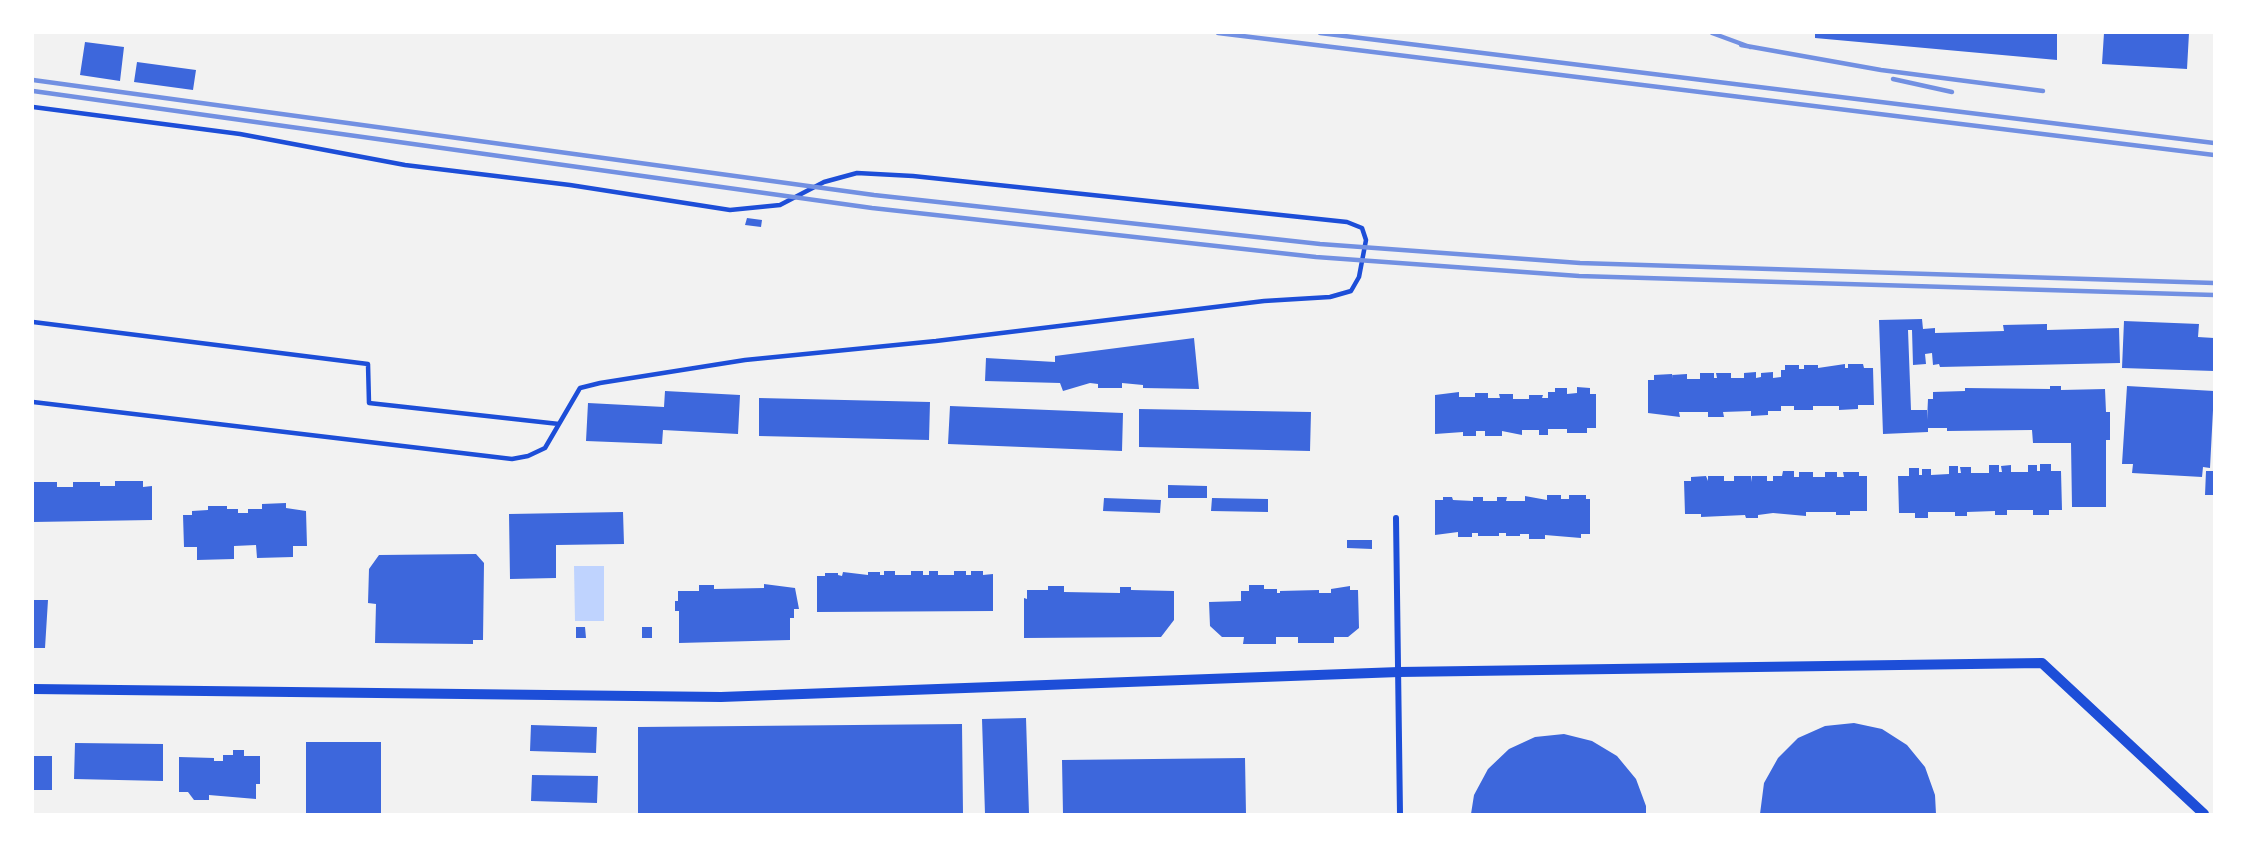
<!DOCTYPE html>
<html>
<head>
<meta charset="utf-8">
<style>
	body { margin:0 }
	#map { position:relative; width:2247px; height:847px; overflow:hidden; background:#f2f2f2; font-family:Karla,sans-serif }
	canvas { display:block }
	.frame { position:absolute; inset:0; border:34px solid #fff; pointer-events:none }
</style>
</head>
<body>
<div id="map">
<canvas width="2247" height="847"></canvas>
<div class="frame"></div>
</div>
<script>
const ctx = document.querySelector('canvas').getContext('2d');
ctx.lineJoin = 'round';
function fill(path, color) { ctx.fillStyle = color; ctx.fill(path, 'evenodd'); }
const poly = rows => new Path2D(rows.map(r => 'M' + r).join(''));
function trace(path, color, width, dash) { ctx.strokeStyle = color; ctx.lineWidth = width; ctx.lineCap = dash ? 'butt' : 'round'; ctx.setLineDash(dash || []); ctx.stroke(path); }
fill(poly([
	[574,566,604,566,604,621,575,621]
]), '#bfd3fe');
fill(poly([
	[1815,33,2057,33,2057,60,1815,38],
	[2104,33,2189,33,2187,69,2102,64],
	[85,42,124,47,120,81,80,75],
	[137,62,196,70,193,90,134,82],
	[747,218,762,220,761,227,745,225],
	[1922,319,1923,329,1935,328,1935,333,2004,331,2003,325,2047,324,2047,330,2119,328,2120,363,1940,367,1939,364,1933,365,1932,353,1925,354,1926,364,1913,365,1912,330,1908,330,1911,410,1927,410,1927,420,1928,399,1933,399,1933,392,1965,391,1965,388,2050,389,2050,386,2061,386,2061,390,2105,389,2106,412,2110,412,2110,440,2106,440,2106,507,2072,507,2071,443,2033,443,2032,430,1947,431,1947,428,1928,428,1928,432,1883,434,1879,320],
	[2124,321,2199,324,2198,337,2214,338,2214,371,2122,368],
	[1194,338,1199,389,1143,388,1143,385,1122,383,1122,388,1098,388,1098,384,1090,383,1063,391,1060,383,985,381,986,358,1055,362,1055,356],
	[1845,364,1845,368,1848,368,1848,364,1863,364,1864,368,1873,368,1874,405,1858,405,1858,409,1839,410,1839,406,1813,406,1813,410,1794,410,1794,406,1781,406,1781,411,1768,411,1768,415,1751,416,1751,411,1723,412,1724,417,1708,417,1708,412,1679,412,1680,417,1648,413,1648,380,1654,380,1654,375,1672,374,1673,379,1672,375,1687,374,1687,379,1700,379,1700,373,1714,373,1714,378,1717,378,1716,373,1731,373,1731,378,1744,378,1744,373,1756,372,1756,378,1761,377,1761,373,1773,372,1773,378,1781,377,1781,370,1785,370,1785,365,1799,365,1799,369,1804,369,1804,365,1818,365,1818,368],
	[2127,386,2214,391,2210,468,2203,467,2202,477,2132,473,2133,464,2122,464],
	[1577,387,1590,388,1590,394,1596,394,1596,428,1587,428,1587,433,1567,433,1567,429,1548,429,1548,435,1539,435,1539,430,1522,430,1522,435,1502,431,1502,436,1485,436,1485,431,1476,431,1476,436,1463,436,1463,432,1435,434,1435,395,1459,392,1459,397,1475,397,1475,393,1488,393,1488,398,1500,398,1499,394,1513,394,1513,399,1529,399,1529,395,1543,395,1542,398,1548,398,1548,392,1555,392,1555,388,1567,388,1567,394,1577,393],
	[665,391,740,395,738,434,663,430,662,444,586,441,588,403,664,407],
	[759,398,930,402,929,440,759,436],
	[950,406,1123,413,1122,451,948,444],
	[1139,409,1311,412,1310,451,1139,447],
	[2040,464,2051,464,2051,471,2061,471,2062,510,2049,510,2049,515,2033,515,2033,510,2007,510,2007,515,1995,515,1995,511,1967,512,1967,516,1955,516,1955,512,1928,512,1928,518,1915,518,1915,513,1899,513,1898,476,1909,476,1909,468,1919,468,1919,475,1922,475,1922,469,1931,469,1931,475,1949,474,1949,466,1958,466,1958,473,1961,473,1960,467,1971,467,1971,473,1989,473,1989,465,1999,465,1999,472,2002,472,2001,466,2011,465,2011,472,2028,472,2028,465,2037,465,2037,471,2040,471],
	[1783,471,1794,471,1794,477,1799,477,1799,472,1813,472,1813,477,1825,477,1825,472,1837,472,1837,477,1844,477,1843,472,1859,472,1859,476,1867,476,1867,511,1850,511,1850,515,1836,515,1836,512,1806,512,1806,516,1773,513,1758,515,1758,518,1746,518,1745,515,1701,517,1701,514,1685,514,1684,481,1691,481,1691,477,1706,476,1708,481,1708,476,1724,476,1724,481,1734,481,1734,476,1751,476,1752,482,1752,476,1767,476,1767,481,1773,481,1773,476,1782,476],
	[2206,471,2214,471,2214,495,2205,495],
	[115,481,143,481,143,487,152,486,152,520,33,522,33,482,57,482,57,487,73,487,73,482,100,482,100,486,115,486],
	[1168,485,1207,486,1207,498,1168,498],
	[1547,495,1561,495,1561,499,1569,499,1569,495,1586,495,1586,499,1590,499,1590,534,1581,534,1581,538,1545,535,1545,539,1529,539,1529,534,1520,534,1520,536,1506,536,1506,533,1499,533,1499,536,1478,536,1478,533,1472,533,1472,537,1458,537,1458,532,1435,535,1435,500,1443,500,1443,497,1452,497,1453,500,1473,501,1473,497,1483,497,1483,501,1497,501,1497,497,1507,497,1506,501,1525,501,1525,496,1547,500],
	[1104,498,1161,500,1160,513,1103,511],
	[1212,498,1268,499,1268,512,1211,511],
	[286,503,286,508,306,511,307,546,293,546,293,557,257,558,256,545,234,546,234,559,197,560,197,547,184,547,183,515,192,515,192,511,208,510,208,506,227,506,227,509,238,509,238,513,248,513,248,509,262,509,262,504],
	[623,512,624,544,556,545,556,578,510,579,509,514],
	[1347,540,1372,540,1372,549,1347,548],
	[476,554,484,563,483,640,473,640,473,644,375,643,376,604,368,603,369,569,379,555],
	[884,571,895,571,895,575,911,575,911,571,923,571,923,575,929,575,929,571,938,571,938,575,954,575,954,571,966,571,966,575,971,575,971,571,983,571,983,575,993,574,993,611,817,612,817,576,825,576,825,573,838,573,838,575,842,576,843,572,868,575,868,572,880,572,880,575,884,575],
	[764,584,795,588,799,609,794,609,794,618,790,618,790,640,679,643,679,611,675,611,675,601,678,601,678,591,699,591,699,585,714,585,714,589,764,588],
	[1249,585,1264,585,1264,589,1277,589,1277,593,1280,593,1280,591,1319,590,1319,593,1331,593,1331,589,1350,586,1350,590,1358,590,1359,628,1348,637,1334,637,1334,643,1298,643,1298,637,1276,637,1276,644,1243,644,1244,637,1222,637,1210,626,1209,602,1241,601,1241,591,1249,591],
	[1048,586,1064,586,1064,592,1120,593,1120,587,1131,587,1131,590,1174,591,1174,620,1161,637,1024,638,1024,598,1027,599,1027,590,1048,590],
	[33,600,48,600,45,648,33,648],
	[576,627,585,627,586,638,576,638],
	[642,627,652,627,652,638,642,638],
	[1026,718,1029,814,985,814,982,719],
	[1854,723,1882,729,1907,745,1925,767,1935,795,1936,814,1760,814,1764,783,1778,758,1798,738,1825,726],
	[962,724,963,814,638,814,638,727],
	[531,725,597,727,596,753,530,751],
	[1564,734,1592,741,1617,756,1636,779,1646,806,1646,814,1471,814,1474,795,1488,769,1509,749,1535,737],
	[306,742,381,742,381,814,306,814],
	[75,743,163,744,163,781,74,779],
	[233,750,244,750,244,756,260,756,260,784,256,784,256,799,209,795,209,800,194,800,188,792,179,792,179,757,214,758,214,761,223,761,223,755,233,755],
	[33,756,52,756,52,790,33,790],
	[1245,758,1246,814,1063,814,1062,760],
	[532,775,598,776,597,803,531,801]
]), '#3d67dc');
trace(poly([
	[33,107,240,134,405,165,570,185,730,210,780,205,824,182,857,173,913,176,1347,222,1362,228,1366,240,1359,277,1351,291,1330,297,1264,301,936,341,745,360,600,383,580,388,545,448,528,456,512,459,33,402],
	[33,322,368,364,369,403,559,424]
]), '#1d4ed8', 4.5);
trace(poly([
	[1396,518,1400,814]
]), '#1d4ed8', 6);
trace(poly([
	[33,689,721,697,1399,672,2042,663,2204,814]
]), '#1d4ed8', 10);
trace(poly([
	[1218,33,2214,155],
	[1320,33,2214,143],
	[1712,33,1750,47],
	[1741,45,1881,70,2043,91],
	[1893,79,1952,92],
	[33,80,874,195,1320,244,1580,263,2214,283],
	[33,91,872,208,1316,257,1579,276,2214,295]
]), '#7290e2', 4.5);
</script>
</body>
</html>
